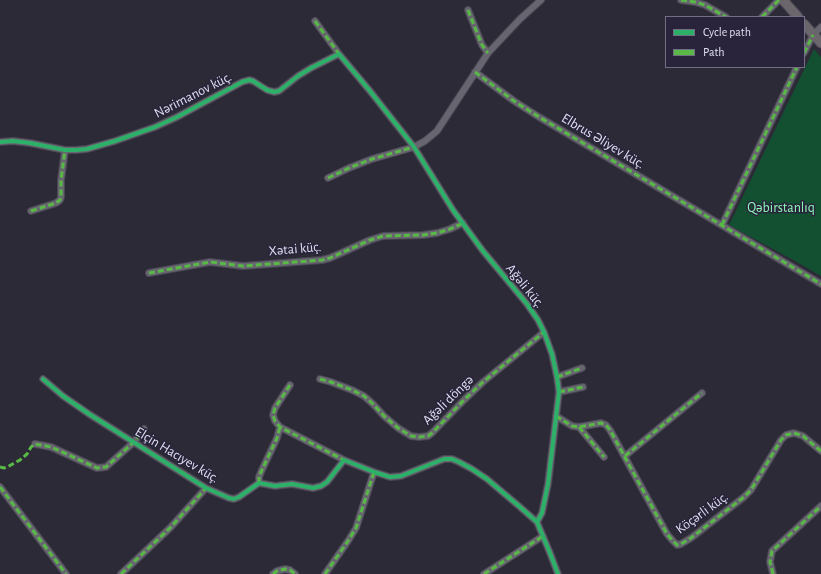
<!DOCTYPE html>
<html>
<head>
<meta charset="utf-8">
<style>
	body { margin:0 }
	#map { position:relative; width:821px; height:574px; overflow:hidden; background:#2c2a36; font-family:"Alegreya Sans",sans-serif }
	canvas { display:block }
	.legend { position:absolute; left:665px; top:16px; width:140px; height:52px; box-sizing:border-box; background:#29243c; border:1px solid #726e83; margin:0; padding:5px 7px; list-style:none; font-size:12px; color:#e0deee }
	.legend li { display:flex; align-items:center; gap:8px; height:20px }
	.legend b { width:20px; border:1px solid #726e83 }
</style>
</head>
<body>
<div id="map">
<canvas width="821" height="574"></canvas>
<ul class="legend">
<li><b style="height:5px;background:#2db169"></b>Cycle path</li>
<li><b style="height:5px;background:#58b947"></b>Path</li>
</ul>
</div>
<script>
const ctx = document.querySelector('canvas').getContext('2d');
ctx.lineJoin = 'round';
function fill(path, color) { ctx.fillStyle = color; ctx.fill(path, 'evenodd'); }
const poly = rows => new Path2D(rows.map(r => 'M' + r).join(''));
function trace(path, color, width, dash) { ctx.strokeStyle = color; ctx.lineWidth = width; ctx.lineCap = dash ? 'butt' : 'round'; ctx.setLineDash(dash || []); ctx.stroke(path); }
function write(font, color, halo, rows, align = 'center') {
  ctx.font = font + ' "Alegreya Sans",sans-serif'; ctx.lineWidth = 3; ctx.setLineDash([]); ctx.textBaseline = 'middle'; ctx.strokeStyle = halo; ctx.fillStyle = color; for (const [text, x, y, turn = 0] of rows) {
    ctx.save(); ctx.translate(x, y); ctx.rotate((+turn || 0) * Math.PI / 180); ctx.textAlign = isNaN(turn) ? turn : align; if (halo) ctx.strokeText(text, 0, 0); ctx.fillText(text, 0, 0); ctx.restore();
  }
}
fill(poly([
	[814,49,821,57,821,276,793,260,729,225]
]), '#125031');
const street = poly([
	[681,0,695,2,705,5,726,17],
	[468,10,482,45,488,53],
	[762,17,779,0],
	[315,21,339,54],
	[804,53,813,35,821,27],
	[475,72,514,101,539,117,821,284],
	[0,142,13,141,30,143,65,150,76,150,87,149,115,141,155,127,177,117,242,82,249,80,253,81,267,90,274,92,279,91,298,76,311,68,339,54,370,91,414,147,453,210,483,251,527,304,538,320,544,332,552,354,557,377,559,392,548,484,542,513,537,522,550,553,558,574],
	[328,178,349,168,372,159,414,147,425,141,437,131,488,53,520,19,541,0],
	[31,211,56,203,60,200,61,197,61,180,65,150],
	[722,225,797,67],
	[149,273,210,262,243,266,322,260,330,258,370,240,383,236,423,235,437,233,450,229,463,223],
	[557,377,582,368],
	[43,379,63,396,89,414,206,488,229,498,234,499,239,497,259,483,275,486,292,484,313,488,321,486,327,482,344,460,374,472,390,477,401,476,444,459,452,459,459,462,472,469,487,479,520,507,537,522],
	[320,379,331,382,352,390,364,396,373,404,384,416,398,428,411,436,419,437,428,436,432,433,464,400,483,382,544,332],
	[290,385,275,408,273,415,275,421,280,427,344,460],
	[559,392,583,387],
	[556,416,572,426,579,427,601,423,606,425,610,430,667,534,673,541,677,545,681,544,691,538,744,497,751,490,781,440,786,435,794,433,803,436,821,451],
	[579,427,604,457],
	[35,444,51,447,97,468,106,467,134,442,144,429],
	[625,456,702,393],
	[259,483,259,477,261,472,277,438,280,427],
	[0,487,66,574],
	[121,574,170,528,206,488],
	[273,574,277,571,285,569,290,570,295,574],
	[325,574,348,541,356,528,374,472],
	[484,574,543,536],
	[773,574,770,562,772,551,821,506]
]);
const secondary = poly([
	[783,0,798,17],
	[804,24,821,43]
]);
trace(street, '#494753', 8);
trace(secondary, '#494753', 11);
trace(street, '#67656f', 6);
trace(secondary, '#6b666c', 9);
trace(poly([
	[681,0,695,2,705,5,726,17],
	[468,10,482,45,488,53],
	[762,17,779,0],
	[315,21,339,54],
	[804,53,813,35],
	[475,72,514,101,539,117,821,284],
	[328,178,349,168,372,159,414,147,413,145],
	[31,211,56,203,60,200,61,197,61,180,65,150],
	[722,225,797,67],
	[149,273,210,262,243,266,322,260,330,258,370,240,383,236,423,235,437,233,450,229,463,223],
	[557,377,582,368],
	[320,379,331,382,352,390,364,396,373,404,384,416,398,428,411,436,419,437,428,436,432,433,464,400,483,382,544,332],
	[290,385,275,408,273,415,275,421,280,427,344,460],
	[559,392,583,387],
	[556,416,572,426,579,427,601,423,606,425,610,430,667,534,673,541,677,545,681,544,691,538,744,497,751,490,781,440,786,435,794,433,803,436,821,451],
	[579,427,604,457],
	[625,456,702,393],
	[0,467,4,468,9,466,20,460,27,454,31,447,35,444,51,447,97,468,106,467,134,442,144,429],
	[259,483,259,477,261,472,277,438,280,427],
	[0,487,66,574],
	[121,574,170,528,206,488],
	[273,574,277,571,285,569,290,570,295,574],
	[325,574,348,541,356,528,374,472],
	[484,574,543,536],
	[773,574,770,562,772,551,821,506]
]), '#58b947', 3, [6, 3]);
trace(poly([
	[0,142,13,141,30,143,65,150,76,150,87,149,115,141,155,127,177,117,242,82,249,80,253,81,267,90,274,92,279,91,298,76,311,68,339,54,370,91,414,147,453,210,483,251,527,304,538,320,544,332,552,354,557,377,559,392,548,484,542,513,537,522,550,553,558,574],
	[43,379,63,396,89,414,206,488,229,498,234,499,239,497,259,483,275,486,292,484,313,488,321,486,327,482,344,460,374,472,390,477,401,476,444,459,452,459,459,462,472,469,487,479,520,507,537,522]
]), '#2db169', 4);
write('14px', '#e0deee', '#29243c', [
	["Nərimanov küç.",193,95,-27],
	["Elbrus Əliyev küç.",603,141,31],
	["Xətai küç.",295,249,-5],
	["Ağəli küç.",525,286,51],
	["Ağəli döngə",448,400,-44],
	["Elçin Hacıyev küç.",177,455,31],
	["Köçərli küç.",702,513,-36]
]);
write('14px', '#8bf9b3', '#29243c', [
	["Qəbirstanlıq",781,208]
]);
</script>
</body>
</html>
